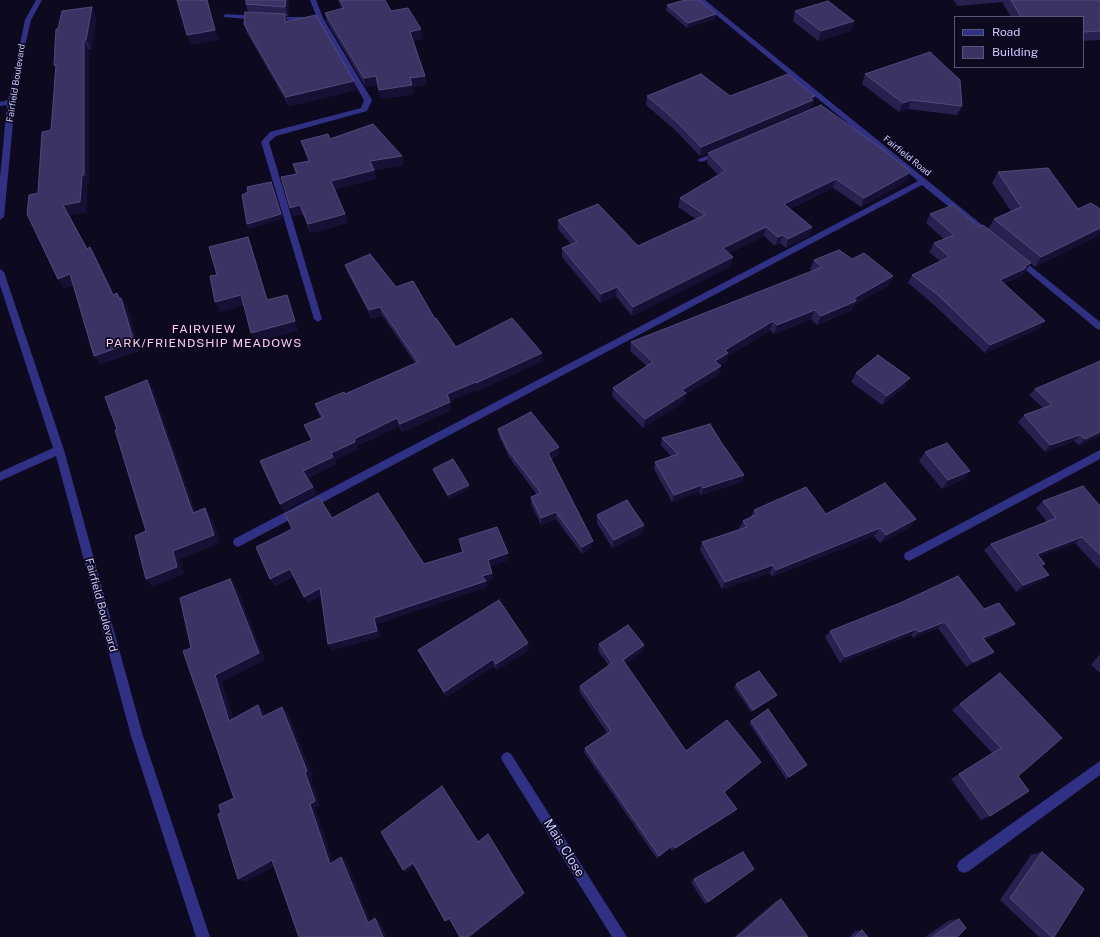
<!DOCTYPE html>
<html>
<head>
<meta charset="utf-8">
<style>
	body { margin:0 }
	#map { position:relative; width:1100px; height:937px; overflow:hidden; background:#0d0a20; font-family:"Public Sans",sans-serif }
	canvas { display:block }
	.legend { position:absolute; left:954px; top:16px; width:130px; height:52px; box-sizing:border-box; background:#0d0a20; border:1px solid #5a5679; margin:0; padding:5px 7px; list-style:none; font-size:12px; color:#cdc9ff }
	.legend li { display:flex; align-items:center; gap:8px; height:20px }
	.legend b { width:20px; border:1px solid #5a5679 }
</style>
</head>
<body>
<div id="map">
<canvas width="1100" height="937"></canvas>
<ul class="legend">
<li><b style="height:5px;background:#303084"></b>Road</li>
<li><b style="height:11px;background:#3a3363"></b>Building</li>
</ul>
</div>
<script>
const ctx = document.querySelector('canvas').getContext('2d');
ctx.lineJoin = 'round';
const poly = rows => new Path2D(rows.map(r => 'M' + r).join(''));
function fill(path, color) { ctx.fillStyle = color; ctx.fill(path, 'evenodd'); }
function trace(path, color, width, dash) { ctx.strokeStyle = color; ctx.lineWidth = width; ctx.lineCap = dash ? 'butt' : 'round'; ctx.setLineDash(dash || []); ctx.stroke(path); }
function write(font, color, halo, rows, align = 'center') {
  ctx.font = font + ' "Public Sans",sans-serif'; ctx.lineWidth = 3.5; ctx.setLineDash([]); ctx.textBaseline = 'middle'; ctx.strokeStyle = halo; ctx.fillStyle = color; for (const [text, x, y, turn = 0] of rows) {
    ctx.save(); ctx.translate(x, y); ctx.rotate((+turn || 0) * Math.PI / 180); ctx.textAlign = isNaN(turn) ? turn : align; if (halo) ctx.strokeText(text, 0, 0); ctx.fillText(text, 0, 0); ctx.restore();
  }
}
fill(poly([
	[36,0,42,0,31,20,23,54,15,102,4,217,0,220,0,177,7,105,0,106,0,102,8,100,25,20,36,0],
	[310,0,316,0,323,18,372,100,367,111,276,136,269,142,322,319,318,322,314,319,261,142,270,132,361,108,364,100,317,18,310,0],
	[698,0,705,0,992,233,992,237,986,237,922,185,242,545,238,547,234,545,233,542,234,539,918,181,698,0],
	[226,14,258,16,261,18,258,20,224,17,223,16,226,14],
	[274,17,308,17,311,19,308,21,272,20,272,18,274,17],
	[720,150,723,150,723,154,701,162,697,160,720,150],
	[1018,256,1100,322,1100,330,1097,329,1015,261,1014,259,1015,257,1018,256],
	[0,269,4,272,64,450,143,736,210,937,196,937,131,736,56,456,0,481,0,472,53,448,0,285,0,269],
	[1100,450,1100,459,913,559,909,561,905,559,904,556,905,553,1100,450],
	[507,752,511,754,627,937,612,937,503,762,501,758,503,754,507,752],
	[1100,761,1100,775,969,871,964,873,959,871,957,866,959,861,1100,761]
]), '#303084');
fill(poly([
	[289,0,288,16,286,16,287,21,354,81,356,90,289,106,247,33,244,24,248,12,246,4],
	[338,0,385,0,391,11,422,39,413,41,425,76,426,85,412,87,413,94,381,99,377,85,366,87,327,22,325,13,342,9],
	[953,0,1100,0,1100,40,1083,41,1083,17,1011,17,1002,2,958,6],
	[667,5,715,19,687,28,666,10],
	[795,11,854,21,851,31,818,41,793,21],
	[96,17,91,49,89,50,89,184,87,184,86,212,69,215,87,249,90,247,96,257,114,294,120,298,127,306,139,351,100,364,73,285,64,288,38,193,51,130,56,68,54,65,58,29],
	[865,74,962,106,957,115,908,109,899,112,862,84],
	[647,96,815,96,813,105,811,106,810,108,700,156,674,129,646,105],
	[330,139,402,156,403,165,374,170,376,179,335,189,348,223,310,233,303,214,293,216,296,174,293,164,308,161,304,150,301,141],
	[708,153,907,181,861,207,833,188,790,209,812,227,809,236,786,248,780,243,775,246,764,236,729,253,731,266,632,316,616,296,600,303,562,257,562,248,571,244,558,229,558,220,638,246,696,219,678,207,680,198,718,175,707,163],
	[998,172,1078,209,1100,209,1100,235,1035,267,1030,263,1025,272,1023,273,1021,276,1004,284,1039,329,985,353,933,304,908,283,912,275,940,261,929,252,934,243,944,239,926,223,930,214,979,227,988,229,994,219,1011,211,992,183],
	[852,259,889,285,854,305,852,310,817,325,811,319,774,334,770,330,728,356,726,362,721,365,721,366,719,374,685,395,684,402,643,428,612,396,613,388,647,366,630,351,631,342,813,271,810,269,814,260],
	[345,265,396,287,435,319,456,347,542,361,477,391,477,390,449,401,451,410,402,432,399,426,357,446,358,449,335,460,336,464,307,478,313,487,316,494,284,511,280,504,311,440,304,425,321,418,318,412,315,404,345,394,415,363,382,315,372,319,348,273],
	[856,373,910,378,904,387,882,405,851,382],
	[1035,389,1100,436,1079,445,1074,441,1045,452,1018,422,1024,415,1043,408,1029,395],
	[498,429,559,447,559,454,551,459,592,547,582,554,556,519,541,525,531,504,531,497,537,495,509,457,499,436],
	[662,438,721,442,744,475,741,482,701,495,699,492,672,502,654,469,655,462,671,456,661,445],
	[925,452,964,479,942,489,919,461],
	[433,469,469,485,469,489,449,499,434,473],
	[1043,501,1100,506,1100,569,1099,569,1075,543,1040,556,1042,567,1049,575,1041,581,1016,592,984,550,991,544,1047,522,1036,508],
	[754,510,916,519,910,527,880,543,874,536,772,577,770,573,722,589,700,550,702,542,740,530,739,529,743,521,751,517],
	[597,515,644,525,642,533,612,548,597,523],
	[332,518,424,564,462,552,459,539,508,560,490,566,492,573,493,579,486,582,487,587,377,624,380,637,332,650,328,644,321,596,308,603,294,576,275,586,270,579],
	[984,609,1015,624,1007,630,985,640,986,658,966,667,938,628,913,638,911,635,840,663,825,637,830,631],
	[599,644,644,645,642,652,625,663,686,751,761,762,757,767,724,792,733,813,672,851,670,848,657,859,584,752,585,748,607,733,579,691,580,686,609,666,598,651],
	[418,650,529,650,497,670,494,666,446,697,421,656],
	[1100,654,1100,673,1091,665],
	[1000,673,1018,776,990,816,981,820,951,779,992,753,952,710],
	[736,684,777,695,774,698,751,712,734,687],
	[751,721,807,765,786,779,749,723],
	[1042,852,1054,937,1039,937,1000,900,1031,855],
	[694,879,708,902,705,904,691,882],
	[781,899,808,937,734,937,776,901],
	[959,919,957,937,925,937,950,920],
	[862,930,868,937,850,937,855,931]
]), '#282150');
fill(poly([
	[207,0,219,40,190,45,187,35],
	[286,0,289,0,288,16,285,7],
	[92,7,96,17,91,49,86,40],
	[285,14,288,23,285,22],
	[716,14,715,19,687,28,688,23],
	[854,21,851,31,818,41,821,31],
	[421,29,422,39,412,41,410,32],
	[84,40,89,50,89,184,87,184,86,212,69,215,92,258,87,249,63,205],
	[376,76,377,85,366,87,364,78],
	[425,76,426,85,412,87,413,94,381,99,379,90,410,78],
	[354,81,356,90,289,106,286,97],
	[815,96,813,105,811,106,810,108,700,156,701,147],
	[911,100,908,109,899,112,903,103],
	[402,156,403,165,372,170,370,161],
	[374,170,376,179,334,189,331,181],
	[911,172,907,181,861,207,864,198],
	[836,179,833,188,782,213,784,204],
	[271,182,283,219,249,229,247,224],
	[300,205,303,214,293,216,290,208],
	[345,214,348,223,310,233,308,224],
	[766,227,764,236,721,257,723,248],
	[812,227,809,236,786,248,788,239],
	[1100,228,1100,235,1035,267,1041,257],
	[783,235,780,243,775,246,778,237],
	[248,237,252,247,271,310,267,300],
	[90,247,96,257,119,304,113,295],
	[733,257,731,266,632,316,633,307],
	[1031,263,1025,272,1023,273,1021,276,994,289,1000,280],
	[70,274,76,283,64,288,58,279],
	[893,276,889,285,854,305,852,310,817,325,821,316],
	[617,287,616,296,600,303,601,294],
	[117,293,122,302,121,298,127,306,139,351,100,364,94,356,119,298],
	[241,295,245,305,220,312,215,302],
	[287,295,298,331,255,343,251,333],
	[380,307,382,315,372,319,369,310],
	[815,310,811,319,774,334,777,325],
	[773,321,770,330,728,356,726,362,713,370,715,361,725,350],
	[1045,321,1039,329,985,353,990,345],
	[542,353,542,361,477,391,476,383],
	[721,366,719,374,685,395,684,402,643,428,645,419,682,390],
	[910,378,904,387,882,405,887,396],
	[147,380,153,389,199,521,193,513],
	[476,382,477,390,448,402,447,394],
	[450,402,451,410,402,432,400,424],
	[397,418,399,426,357,446,358,449,335,460,336,464,306,478,303,471,354,439],
	[1100,432,1100,436,1079,445,1085,439],
	[1080,435,1074,441,1045,452,1050,445],
	[559,447,559,454,548,460,548,453],
	[970,471,964,479,942,489,948,480],
	[744,475,741,482,701,495,703,488],
	[469,485,469,489,449,499,448,495],
	[702,485,699,492,672,502,674,495],
	[313,487,316,494,284,511,280,504],
	[205,508,211,516,220,543,180,559,184,574,153,587,146,579,173,551],
	[556,512,556,519,541,525,541,518],
	[916,519,910,527,880,543,886,535],
	[644,525,642,533,612,548,614,540],
	[880,528,874,536,772,577,776,570],
	[1082,537,1075,543,1030,560,1037,554],
	[593,541,592,547,582,554,582,547],
	[508,553,508,560,489,567,488,560],
	[773,565,770,573,722,589,725,582],
	[290,569,294,576,275,586,270,579],
	[492,573,493,579,486,582,487,587,377,624,380,637,332,650,328,644,374,618],
	[1049,575,1041,581,1016,592,1023,585],
	[230,579,237,587,265,660,222,682,236,727,229,721,215,675],
	[320,588,324,595,308,603,304,597],
	[945,622,938,628,913,638,919,632],
	[1015,624,1007,630,976,644,983,638],
	[917,629,911,635,840,663,845,657],
	[528,643,529,650,497,670,496,664],
	[644,645,642,652,621,666,623,660],
	[994,652,986,658,966,667,973,662],
	[493,659,494,666,446,697,444,692],
	[777,695,774,698,751,712,753,710],
	[258,705,264,711,269,723,262,717],
	[282,707,288,713,313,776,311,777,320,806,315,808,335,867,330,864,310,804],
	[761,762,757,767,720,796,724,792],
	[807,765,805,767,786,779],
	[737,809,733,813,672,851,675,848],
	[673,845,670,848,657,859,659,856],
	[341,857,346,860,372,925,368,923],
	[272,860,279,864,246,882,238,879],
	[413,863,416,865,406,873,403,870],
	[524,893,524,895,471,937,468,937],
	[375,918,379,920,387,937,383,937],
	[449,918,451,919,447,922,445,921]
]), '#161035');
const building = poly([
	[177,0,207,0,215,30,187,35,177,0],
	[246,0,286,0,285,7,246,4,246,0],
	[340,0,385,0,391,11,408,8,421,29,410,32,425,76,410,78,412,85,379,90,376,76,364,78,325,13,344,8,340,0],
	[685,0,699,0,716,14,688,23,667,5,685,0],
	[1011,0,1100,0,1100,31,1083,32,1083,17,1021,17,1011,0],
	[828,1,854,21,821,31,795,11,828,1],
	[92,7,86,40,84,40,84,175,82,175,80,202,63,205,87,249,90,247,113,295,117,293,119,298,121,298,134,342,94,356,70,274,58,279,27,214,29,195,38,193,42,132,51,130,56,65,54,65,56,29,58,29,62,11,92,7],
	[245,12,285,14,285,22,316,15,354,81,286,97,244,24,245,12],
	[930,52,960,80,962,106,911,100,903,103,865,74,930,52],
	[701,74,730,96,788,74,815,96,810,98,813,100,701,147,675,120,647,96,701,74],
	[821,105,885,151,911,172,864,198,836,179,784,204,812,227,788,239,783,235,778,237,766,227,723,248,733,257,633,307,617,287,601,294,562,248,577,242,558,220,598,204,638,246,705,215,680,198,725,171,708,153,821,105],
	[373,124,402,156,370,161,374,170,331,181,345,214,308,224,300,205,290,208,281,177,297,174,293,164,310,161,301,141,328,134,330,139,373,124],
	[1048,168,1078,209,1091,203,1100,209,1100,228,1041,257,994,219,1021,207,998,172,1048,168],
	[271,182,281,214,247,224,242,195,248,192,247,187,271,182],
	[953,205,979,227,983,225,1031,263,1025,266,1026,268,1000,280,1045,321,990,345,938,295,912,275,949,257,934,243,954,235,930,214,953,205],
	[248,237,267,300,287,295,295,321,251,333,241,295,215,302,210,276,217,275,209,247,248,237],
	[839,250,852,259,864,253,893,276,854,298,856,301,821,316,815,310,777,325,773,321,725,350,728,353,715,361,721,366,682,390,686,393,645,419,613,388,653,362,631,342,822,267,814,260,839,250],
	[370,254,396,287,413,281,435,319,436,318,456,347,512,318,542,353,476,383,476,382,447,394,450,402,400,424,397,418,354,439,355,442,331,453,333,457,303,471,313,487,280,504,260,461,312,440,304,425,323,417,315,404,344,392,345,394,418,362,380,307,369,310,345,265,370,254],
	[878,355,910,378,887,396,856,373,878,355],
	[1100,361,1100,432,1085,439,1080,435,1050,445,1024,415,1052,405,1035,389,1100,361],
	[147,380,193,513,205,508,214,535,173,551,177,567,146,579,135,536,146,531,115,430,117,429,105,397,147,380],
	[531,412,559,447,548,453,593,541,582,547,556,512,541,518,531,497,541,493,508,450,498,429,531,412],
	[710,424,721,442,744,475,703,488,702,485,674,495,655,462,678,454,662,438,710,424],
	[947,443,970,471,948,480,925,452,947,443],
	[453,459,469,485,448,495,433,469,453,459],
	[885,483,916,519,886,535,880,528,776,570,773,565,725,582,702,542,747,527,743,521,757,514,754,510,806,487,826,514,885,483],
	[1083,486,1100,506,1100,555,1082,537,1037,554,1045,564,1041,565,1049,575,1023,585,991,544,1056,518,1043,501,1083,486],
	[378,493,424,564,463,552,459,539,497,527,508,553,488,560,492,573,482,576,486,581,374,618,377,631,328,644,320,588,304,597,290,569,270,579,256,547,292,529,285,514,319,497,332,518,378,493],
	[627,500,644,525,614,540,597,515,627,500],
	[958,576,984,609,999,603,1015,624,983,638,994,652,973,662,945,622,919,632,917,629,845,657,830,631,900,603,958,576],
	[230,579,259,653,215,675,229,721,258,705,262,717,282,707,307,771,305,772,315,801,310,804,330,864,341,857,368,923,375,918,383,937,299,937,272,860,238,879,218,814,221,813,219,805,234,798,183,651,191,648,180,598,230,579],
	[499,600,528,643,496,664,493,659,444,692,418,650,499,600],
	[628,625,644,645,623,660,686,751,727,720,761,762,724,792,737,809,675,848,673,845,659,856,585,748,611,731,580,686,612,663,599,644,628,625],
	[759,671,777,695,753,710,736,684,759,671],
	[1000,673,1062,738,1018,776,1029,791,990,816,959,774,1001,748,960,704,1000,673],
	[768,709,807,765,789,777,751,721,768,709],
	[442,786,478,842,488,834,524,893,468,937,460,937,449,918,445,921,413,863,403,870,381,832,442,786],
	[743,852,754,869,708,902,694,879,743,852],
	[1042,852,1084,889,1054,937,1052,937,1010,898,1042,852],
	[781,899,808,937,737,937,781,899],
	[959,919,966,928,957,937,932,937,959,919],
	[862,930,868,937,855,937,862,930]
]);
fill(building, '#3a3363');
trace(building, '#514a7b', 1);
write('9px', '#cdc9ff', '#0d0a20', [
	["Fairfield Boulevard",16,83,-81],
	["Fairfield Road",907,156,39]
]);
write('11px', '#cdc9ff', '#0d0a20', [
	["Fairfield Boulevard",101,605,75]
]);
ctx.letterSpacing = '1px';
write('12px', '#ffcbee', '#0d0a20', [
	["FAIRVIEW",204,329],
	["PARK/FRIENDSHIP MEADOWS",204,343]
]);
ctx.letterSpacing = '0px';
write('13px', '#cdc9ff', '#0d0a20', [
	["Mais Close",564,848,58]
]);
</script>
</body>
</html>
